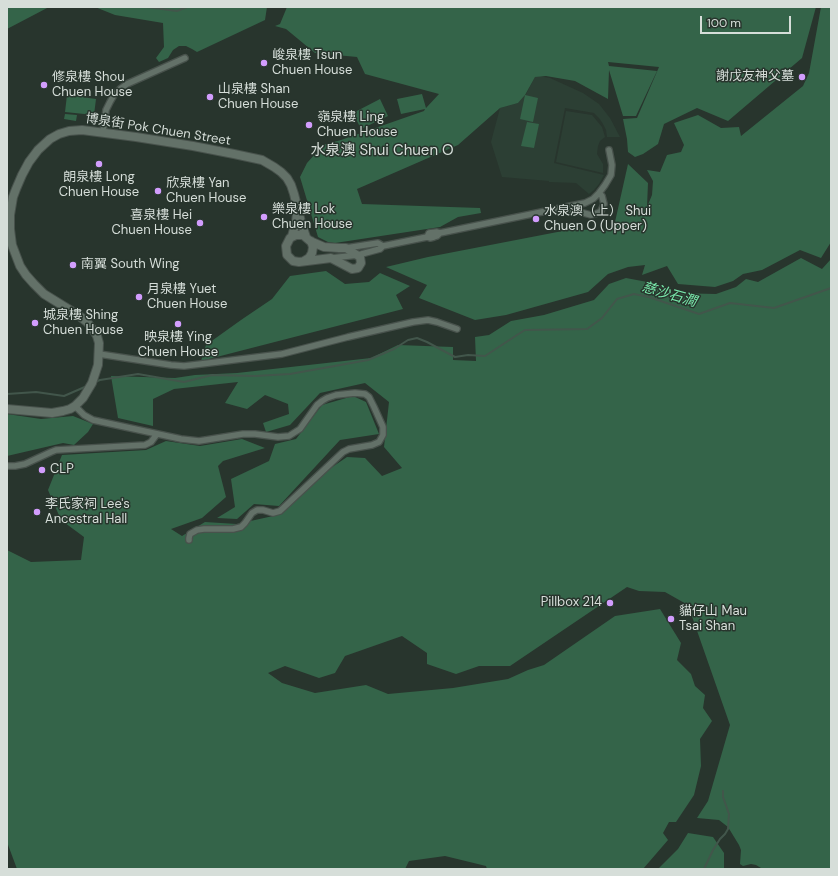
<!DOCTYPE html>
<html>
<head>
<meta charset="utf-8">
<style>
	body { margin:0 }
	#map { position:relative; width:838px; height:876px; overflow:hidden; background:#28352d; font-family:"DM Sans",sans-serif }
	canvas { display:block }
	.frame { position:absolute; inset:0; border:8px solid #d6ded9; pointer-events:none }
	.scale { position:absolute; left:700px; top:16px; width:91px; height:18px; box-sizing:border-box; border:2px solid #d6ded9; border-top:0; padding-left:5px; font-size:12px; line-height:14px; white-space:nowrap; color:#d6ded9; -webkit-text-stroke:3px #28352d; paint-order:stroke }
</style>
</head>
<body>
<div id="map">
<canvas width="838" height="876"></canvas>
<div class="frame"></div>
<div class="scale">100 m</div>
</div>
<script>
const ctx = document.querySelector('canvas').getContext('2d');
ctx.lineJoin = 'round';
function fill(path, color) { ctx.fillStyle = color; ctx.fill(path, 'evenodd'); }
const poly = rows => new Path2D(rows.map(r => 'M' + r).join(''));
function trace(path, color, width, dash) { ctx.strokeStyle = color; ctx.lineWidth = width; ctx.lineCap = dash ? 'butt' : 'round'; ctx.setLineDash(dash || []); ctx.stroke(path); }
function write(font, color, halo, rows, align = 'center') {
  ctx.font = font + ' "DM Sans","Noto Sans TC",sans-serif'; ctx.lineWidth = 3; ctx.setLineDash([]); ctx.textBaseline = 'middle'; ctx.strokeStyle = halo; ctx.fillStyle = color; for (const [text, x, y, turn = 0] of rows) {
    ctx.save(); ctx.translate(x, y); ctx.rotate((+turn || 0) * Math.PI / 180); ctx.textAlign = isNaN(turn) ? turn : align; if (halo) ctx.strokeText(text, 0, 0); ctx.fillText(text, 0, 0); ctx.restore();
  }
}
fill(poly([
	[539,76,550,78,583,93,599,104,610,118,620,137,607,137,606,130,603,124,599,118,594,113,565,108,554,163,604,175,599,184,594,190,589,194,576,183,549,182,549,181,502,177,491,142,500,108,518,103,526,94,535,77],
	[566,111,592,115,602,127,605,137,600,141,598,146,597,154,603,164,603,173,556,162]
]), '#2c3f34');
fill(poly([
	[7,7,49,7,7,29],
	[95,7,267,7,265,20,197,52,192,49,186,46,179,46,173,50,168,58,159,62,156,58,164,47,163,23,115,15],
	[287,7,816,7,802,58,728,121,697,108,664,124,658,144,643,154,635,157,628,152,627,139,623,119,637,118,659,67,608,62,609,66,657,71,636,116,623,116,609,70,608,99,575,81,546,76,535,77,525,95,538,98,533,122,520,119,525,95,518,103,500,108,458,145,357,189,362,204,480,208,481,213,458,217,440,227,335,243,328,242,318,237,300,177,307,163,323,145,341,140,424,111,425,109,401,114,397,99,422,94,426,108,439,94,365,74,357,57,315,53,286,29,275,26,280,24],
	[821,7,831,7,831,242,821,258,800,250,762,270,743,274,733,281,715,287,678,284,667,266,642,275,645,265,628,267,608,274,588,292,506,315,475,320,419,298,427,285,386,267,428,257,573,229,606,231,615,222,628,164,648,183,647,207,652,195,653,181,647,170,660,172,667,155,681,152,684,145,674,123,698,115,721,128,739,127,741,136,803,86,809,73],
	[67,95,96,99,94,115,65,112],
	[380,99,388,116,361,129,353,113],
	[65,114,77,115,76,121,64,119],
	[527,122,539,124,534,148,521,146],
	[801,258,822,269,831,259,831,869,762,869,761,868,756,865,751,864,743,866,740,864,741,850,739,845,728,827,719,820,697,818,708,801,730,725,688,605,665,592,639,591,627,587,510,666,479,666,456,674,427,664,427,653,402,636,345,656,335,673,319,678,285,666,268,673,282,683,315,693,366,685,388,694,453,688,508,679,528,670,544,665,615,616,660,609,681,643,677,660,691,674,695,686,705,695,703,708,712,721,700,739,701,766,694,795,676,822,669,822,663,833,668,840,643,869,487,869,486,866,445,856,409,861,405,869,17,869,7,842,7,550,31,562,81,560,84,537,61,520,48,490,62,455,146,450,166,441,200,446,242,439,265,448,223,461,218,466,226,497,202,518,171,529,182,536,205,522,237,524,282,514,316,478,347,457,365,458,382,476,402,468,384,447,389,402,365,383,320,393,290,425,266,432,263,423,289,414,288,404,265,395,247,409,225,403,238,382,174,389,153,399,153,426,118,418,111,376,175,378,195,375,237,373,371,358,398,345,453,347,453,360,476,361,475,337,489,335,511,321,544,315,594,300,609,284,626,278,658,284,673,293,716,294,736,287,746,279,758,282],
	[326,271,345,284,369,282,380,273,410,286,396,295,403,309,201,361,206,345,241,320,272,299,290,276],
	[353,396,366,402,379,434,340,440,279,506,254,504,237,519,217,518,235,507,231,479,269,461,275,444,296,439,322,405],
	[7,414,41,419,73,416,93,424,88,432,74,445,63,443,7,456],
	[688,833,713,837,724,853,724,869,658,869,678,849]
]), '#346449');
trace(poly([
	[147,7,177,11,187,7],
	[95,382,100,380,138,374,184,382,212,375,255,376,290,374,368,360,394,349,408,340,417,338,427,342,455,357,468,355,485,356,517,335,525,330,587,329,602,318,617,299,634,294,649,297,699,314,730,303,774,308,831,288],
	[7,394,36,392,64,396,87,386],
	[704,869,713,850,720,839,725,834,728,829,729,814,723,797,723,791]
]), '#42564b', 2);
const street = poly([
	[103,132,106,110,110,102,114,95,120,89,127,84,185,58],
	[565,208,591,215,598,213,601,211,604,204,602,196,599,193],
	[427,237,429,233,437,232,440,233,585,203,593,199,599,193,605,185,611,175,612,165,609,150],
	[346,248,378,243,383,246],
	[331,258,358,255,380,249,383,246,427,237,430,238,434,237,437,236,440,233],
	[99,354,171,365,184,366,201,364,282,354,348,337,413,322,428,320,437,322,457,329],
	[75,406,84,415,93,420,181,439,199,441,243,434,255,434,278,437,289,436,300,429,317,405,322,401,327,398,336,395,355,393,365,394,369,397,374,407,383,427,383,435,379,442,372,445,349,449,343,452,280,511,273,513,263,510,257,510,252,513,245,523,241,527,233,529,204,529,197,530,190,534,189,538,189,540],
	[7,466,15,466,25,464,51,452,56,450,145,445,151,442,157,434]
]);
const secondary = poly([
	[296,235,303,235,310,241,324,247,339,248,346,248,360,257,361,263,358,268,352,269,331,258,299,262,293,261,287,255,286,246,290,238,296,235],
	[292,236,296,222,297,213],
	[304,261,309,258,312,253,313,247,311,241],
	[7,409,52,413,63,411,70,409,75,406,83,398,92,383,98,365,99,343,97,336,94,331,87,322,78,315,44,294,34,284,26,275,20,266,12,245,10,229,10,215,13,197,16,189,22,175,29,162,38,150,50,139,59,134,69,131,82,130,136,137,193,146,234,154,262,160,274,167,281,172,287,178,291,185,294,194,301,222,306,237]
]);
trace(street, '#48524c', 8);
trace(secondary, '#48524c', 10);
trace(street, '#637168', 5.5);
trace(secondary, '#637168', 8);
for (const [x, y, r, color] of [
	[264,63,4,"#d29dfd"],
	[802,77,4,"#d29dfd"],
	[44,85,4,"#d29dfd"],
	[210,97,4,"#d29dfd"],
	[309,125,4,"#d29dfd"],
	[99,164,4,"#d29dfd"],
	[158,191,4,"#d29dfd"],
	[264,217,4,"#d29dfd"],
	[536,219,4,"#d29dfd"],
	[200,223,4,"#d29dfd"],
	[73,265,4,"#d29dfd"],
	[139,297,4,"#d29dfd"],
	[35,323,4,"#d29dfd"],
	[178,324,4,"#d29dfd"],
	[42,470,4,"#d29dfd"],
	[37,512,4,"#d29dfd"],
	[610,603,4,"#d29dfd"],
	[671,619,4,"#d29dfd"]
]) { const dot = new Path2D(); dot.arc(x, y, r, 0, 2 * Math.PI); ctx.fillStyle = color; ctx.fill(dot); trace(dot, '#28352d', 1.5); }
write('13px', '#d6ded9', '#28352d', [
	["峻泉樓 Tsun",272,56],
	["Chuen House",272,71],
	["謝戊友神父墓",794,77,"right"],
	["修泉樓 Shou",52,78],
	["Chuen House",52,93],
	["山泉樓 Shan",218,90],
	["Chuen House",218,105],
	["嶺泉樓 Ling",317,118],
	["Chuen House",317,133],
	["朗泉樓 Long",99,178,"center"],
	["Chuen House",99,193,"center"],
	["欣泉樓 Yan",166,184],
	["Chuen House",166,199],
	["樂泉樓 Lok",272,210],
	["Chuen House",272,225],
	["水泉澳（上） Shui",544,212],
	["Chuen O (Upper)",544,227],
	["喜泉樓 Hei",192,216,"right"],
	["Chuen House",192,231,"right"],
	["南翼 South Wing",81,265],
	["月泉樓 Yuet",147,290],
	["Chuen House",147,305],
	["城泉樓 Shing",43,316],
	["Chuen House",43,331],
	["映泉樓 Ying",178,338,"center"],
	["Chuen House",178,353,"center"],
	["CLP",50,470],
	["李氏家祠 Lee's",45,505],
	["Ancestral Hall",45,520],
	["Pillbox 214",602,603,"right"],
	["貓仔山 Mau",679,612],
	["Tsai Shan",679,627]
], 'left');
write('13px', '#d6ded9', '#28352d', [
	["博泉街 Pok Chuen Street",158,130,9]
]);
write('italic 14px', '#79eaac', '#28352d', [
	["慈沙石澗",669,295,16]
]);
write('15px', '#d6ded9', '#28352d', [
	["水泉澳 Shui Chuen O",382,151]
]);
</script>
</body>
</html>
